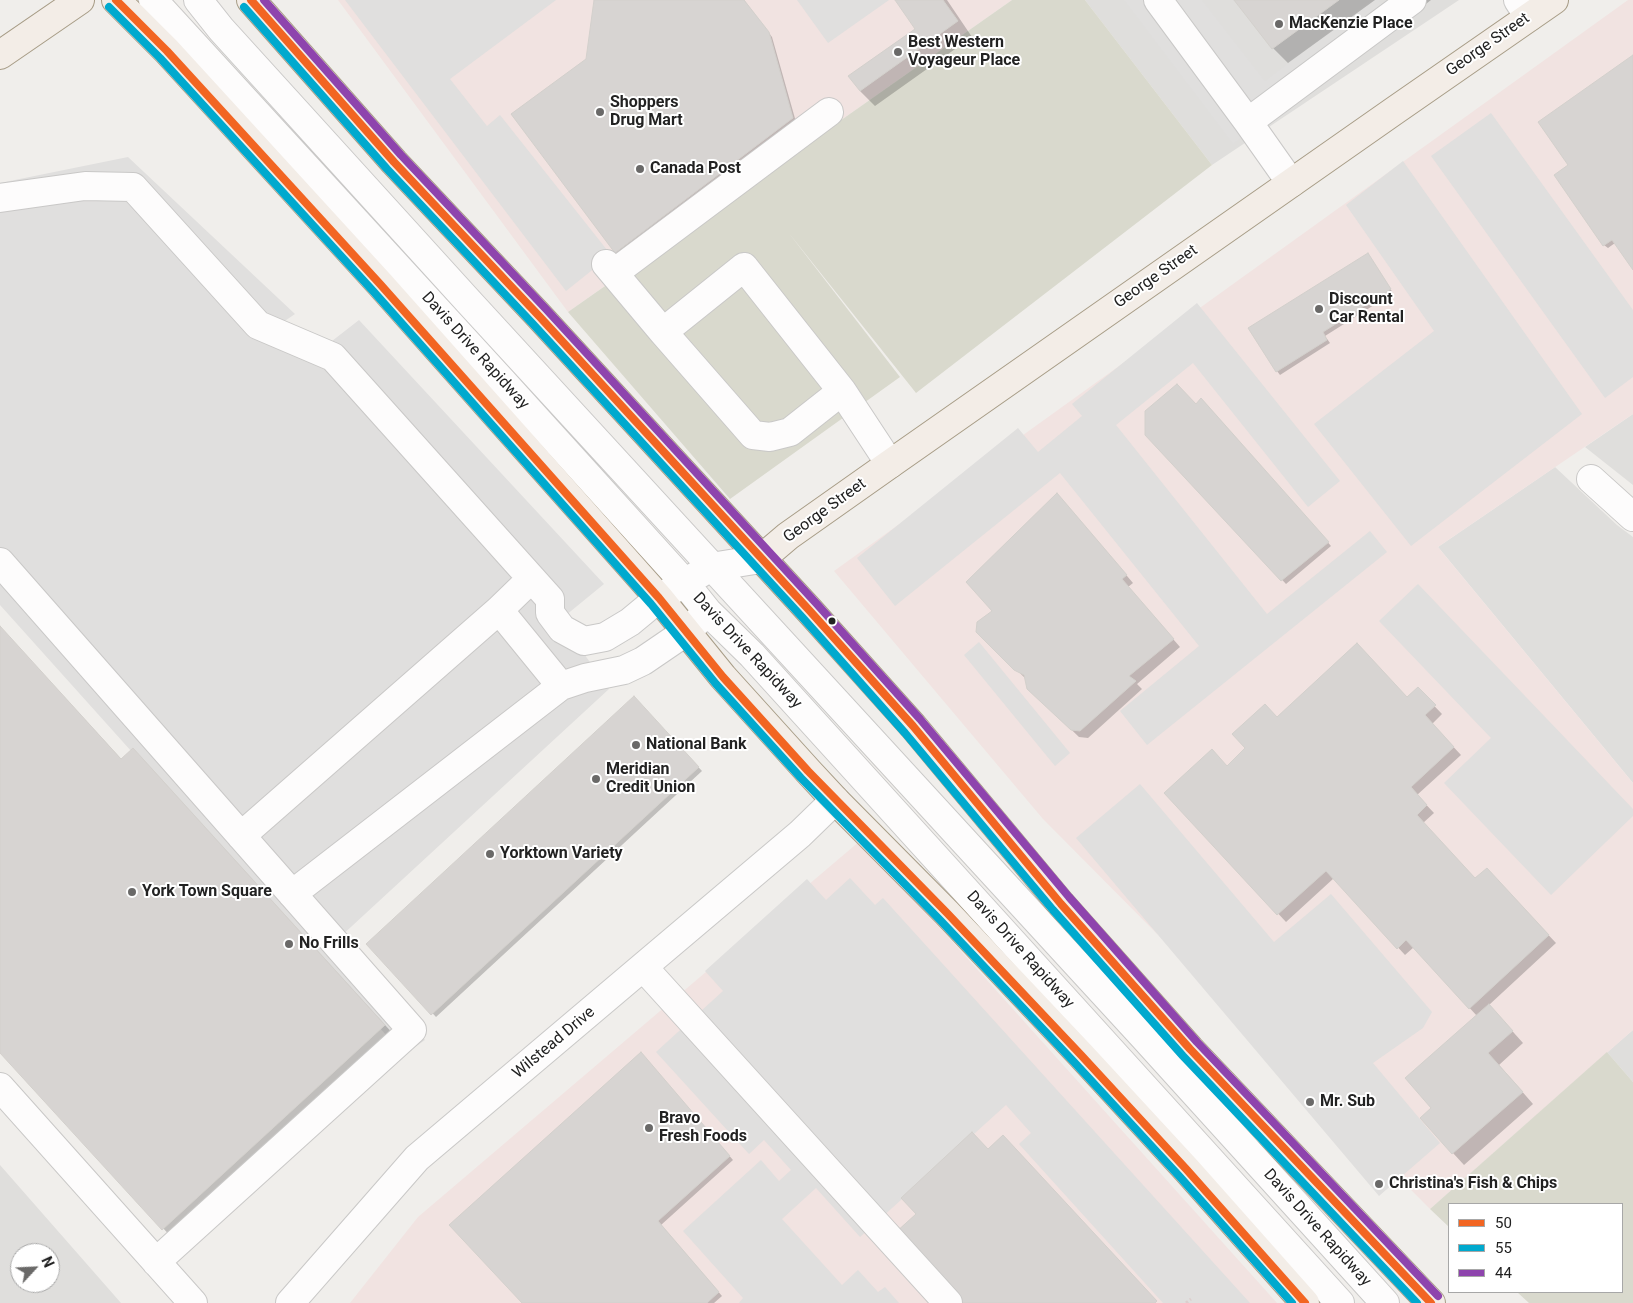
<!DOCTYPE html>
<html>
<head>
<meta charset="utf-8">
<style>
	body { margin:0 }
	#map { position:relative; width:1633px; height:1303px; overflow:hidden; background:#f0eeeb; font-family:Roboto,sans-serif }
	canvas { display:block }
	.legend { position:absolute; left:1448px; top:1203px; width:175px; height:90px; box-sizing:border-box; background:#fff; border:1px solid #a7a7a7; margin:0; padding:6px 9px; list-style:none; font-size:15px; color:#222 }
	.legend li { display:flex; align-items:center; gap:10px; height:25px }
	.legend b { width:25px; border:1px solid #a7a7a7 }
	.north { position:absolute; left:10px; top:1243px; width:50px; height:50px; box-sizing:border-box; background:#fff; border:1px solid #a7a7a7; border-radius:50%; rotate:65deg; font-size:14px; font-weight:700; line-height:20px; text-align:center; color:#222 }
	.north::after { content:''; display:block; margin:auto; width:18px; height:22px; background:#6a6968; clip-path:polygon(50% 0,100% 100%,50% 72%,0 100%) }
</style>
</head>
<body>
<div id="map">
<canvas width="1633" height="1303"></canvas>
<ul class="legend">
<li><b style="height:6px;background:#f26522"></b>50</li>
<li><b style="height:6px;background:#00a9ce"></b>55</li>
<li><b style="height:6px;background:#8e44ad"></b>44</li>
</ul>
<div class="north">N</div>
</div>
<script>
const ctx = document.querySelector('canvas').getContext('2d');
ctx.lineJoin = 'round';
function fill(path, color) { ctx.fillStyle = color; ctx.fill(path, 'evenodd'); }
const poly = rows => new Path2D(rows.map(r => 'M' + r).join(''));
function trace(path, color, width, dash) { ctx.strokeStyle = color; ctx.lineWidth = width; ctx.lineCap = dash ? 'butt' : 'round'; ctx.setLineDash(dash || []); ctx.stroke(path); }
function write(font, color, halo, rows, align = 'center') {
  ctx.font = font + ' Roboto,sans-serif'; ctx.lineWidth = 4; ctx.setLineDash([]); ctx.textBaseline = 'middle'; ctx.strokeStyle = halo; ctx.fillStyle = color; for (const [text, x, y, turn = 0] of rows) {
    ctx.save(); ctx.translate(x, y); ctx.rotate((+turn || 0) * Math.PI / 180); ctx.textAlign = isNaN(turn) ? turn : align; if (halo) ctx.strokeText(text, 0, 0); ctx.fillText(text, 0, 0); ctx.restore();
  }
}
fill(poly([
	[1085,0,1459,0,1212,165],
	[1633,414,1633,485,1585,447],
	[1555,467,1617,525,1633,537,1633,783,1438,547],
	[1633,1030,1633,1082,1607,1052],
	[0,1165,121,1303,0,1303],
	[20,1253,50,1253,50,1283,20,1283]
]), '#dfdedc');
fill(poly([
	[338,0,1012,0,568,312],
	[1628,0,1633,0,1633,414,1438,547,1633,783,1633,1030,1430,1209,1043,819,834,571],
	[861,840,1277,1303,350,1303,418,1217]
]), '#f1e3e1');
fill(poly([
	[1012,0,1085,0,1212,165,916,393,788,232,900,377,730,499,568,312],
	[1607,1052,1633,1082,1633,1303,1529,1303,1517,1292,1622,1292,1622,1204,1449,1204,1449,1227,1430,1209]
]), '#d9d9cd');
fill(poly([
	[345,0,556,0,450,79,487,126,500,115,611,255,566,291],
	[797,0,889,0,828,43],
	[1124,0,1202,0,1265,81,1371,0,1379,0,1395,21,1233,144],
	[1491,113,1633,310,1633,377,1605,398,1431,156],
	[128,157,295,314,270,331,332,341,359,320,604,584,560,620,609,689,339,938,425,1040,404,1055,0,605,0,183],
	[1403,161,1582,414,1411,546,1314,424,1434,331,1346,205],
	[1197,303,1340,481,1308,507,1193,363,1116,425,1267,614,1370,531,1387,552,1147,745,1120,711,1199,646,1060,473,895,606,857,558,1018,428,1038,452,1082,416,1072,404],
	[1418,584,1633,809,1633,816,1551,895,1444,783,1491,738,1379,621],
	[979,642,1070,753,1055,766,964,655],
	[1140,784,1274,942,1331,894,1432,1012,1423,1028,1373,1063,1440,1143,1379,1196,1076,838],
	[850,878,875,905,883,898,1250,1303,1163,1303,1019,1144,1031,1133,1006,1105,860,1237,816,1188,782,1219,842,1285,858,1270,878,1292,885,1287,899,1303,739,1303,743,1298,683,1231,761,1160,779,1181,791,1170,764,1140,749,1154,656,1052,723,991,705,971,807,879,826,900]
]), '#e0dfde');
fill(poly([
	[595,0,744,0,772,37,796,122,619,256,512,114,587,60],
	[897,0,947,0,972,37,875,106,860,91,917,29],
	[1236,0,1375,0,1288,63,1273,48],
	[1406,0,1431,0,1417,11],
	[1633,57,1633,268,1615,243,1608,248,1604,245,1570,165],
	[1368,254,1393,293,1325,336,1330,343,1280,375,1277,371],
	[1205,403,1331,546,1286,584,1146,434],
	[1064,502,1133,583,1128,587,1180,647,1137,684,1142,689,1088,738,1079,737,1028,688,1026,679,977,631,994,611],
	[0,627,122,760,144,761,396,1037,174,1240,0,1051],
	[1418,689,1442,714,1432,724,1461,755,1417,795,1434,813,1423,823,1475,880,1494,877,1556,943,1489,1005,1523,1043,1499,1065,1533,1104,1464,1165,1453,1153,1432,1108,1477,1016,1414,947,1405,955,1334,878,1286,922,1166,793,1227,767,1277,718,1408,699],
	[634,698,702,771,436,1017,368,944],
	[644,1058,733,1160,661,1225,722,1296,714,1303,523,1303]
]), '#0003');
const building = poly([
	[594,0,744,0,769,32,793,118,615,253,511,114,586,59,594,0],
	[895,0,943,0,958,21,860,91,848,76,915,29,895,0],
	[1234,0,1339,0,1272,49,1234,0],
	[1633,55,1633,270,1612,240,1603,246,1554,175,1568,165,1538,122,1633,55],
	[1368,253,1391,289,1323,332,1327,340,1276,372,1248,328,1368,253],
	[1177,384,1196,404,1201,398,1329,542,1281,581,1145,435,1145,411,1177,384],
	[1057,493,1127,575,1122,579,1174,639,1129,676,1136,681,1080,731,1071,730,1027,689,1024,675,1014,670,976,632,977,622,992,611,966,582,1057,493],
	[0,626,121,759,133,748,385,1025,162,1230,0,1053,0,626],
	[1357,643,1407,697,1418,687,1436,705,1425,715,1454,747,1411,787,1427,805,1417,815,1475,878,1487,868,1549,935,1469,1009,1406,940,1397,949,1326,871,1277,915,1164,793,1212,749,1227,766,1245,748,1232,734,1265,704,1277,717,1357,643],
	[634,696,699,767,431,1015,366,944,634,696],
	[1489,1004,1513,1031,1488,1053,1523,1092,1452,1154,1420,1118,1431,1108,1405,1078,1489,1004],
	[641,1052,730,1156,658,1221,719,1292,707,1303,522,1303,449,1225,641,1052],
	[972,1132,988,1149,1003,1135,1157,1301,1155,1303,959,1303,895,1233,916,1214,901,1198,972,1132]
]);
fill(building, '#d7d4d2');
trace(building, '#d3d0cc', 1);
const minor = poly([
	[153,0,502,381,684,582,708,612,752,655,1340,1303],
	[198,0,221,29,469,302,1143,1036,1385,1303],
	[1158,0,1248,122,1412,0],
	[1518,0,1529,17],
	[1248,122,1291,183],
	[0,198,85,186,133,187,258,325,333,357,550,599,550,613,562,629,584,641,605,637,630,622,659,598,711,567,761,559],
	[606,264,663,332],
	[614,273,829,112],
	[842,391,790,432,770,437,753,435,663,332,744,267,842,391,890,464],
	[1591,479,1633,517],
	[0,562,412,1030,156,1262],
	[499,610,561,686],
	[241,836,499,610,531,579],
	[292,894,561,686,585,678,624,670,643,661,687,631,703,616],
	[643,967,948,1303],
	[0,1087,193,1303],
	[290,1303,417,1158,800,834,835,800]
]);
const major = poly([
	[116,0,167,51,380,284,659,598,723,677,808,771,835,800,947,913,1081,1055,1187,1170,1305,1303],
	[251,0,394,162,539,316,809,610,913,726,1061,904,1190,1049,1431,1303],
	[0,55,80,0],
	[761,559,788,536,890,464,1394,111,1554,0]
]);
trace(minor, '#c9c8c7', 30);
trace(major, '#a79c86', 30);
trace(poly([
	[1186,1303,1191,1299]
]), '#dccecd', 3, [2.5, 2.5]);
trace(minor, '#fdfcfc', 28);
trace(major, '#f3ede7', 28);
trace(poly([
	[116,0,167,51,380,284,659,598,723,677,808,771,947,913,1081,1055,1187,1170,1305,1303],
	[251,0,394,162,539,316,809,610,913,726,1061,904,1190,1049,1431,1303]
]), '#f26522', 8);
trace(poly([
	[109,7,160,58,373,291,651,604,716,684,801,778,940,920,1074,1062,1180,1177,1292,1303],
	[244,7,387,169,532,323,802,617,905,733,1053,910,1183,1056,1417,1303]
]), '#00a9ce', 8);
trace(poly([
	[264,0,401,155,546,309,816,603,920,719,1069,897,1197,1042,1438,1296]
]), '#8e44ad', 8);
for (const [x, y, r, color] of [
	[1279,24,5,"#6a6968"],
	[898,52,5,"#6a6968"],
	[600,112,5,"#6a6968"],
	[640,169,5,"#6a6968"],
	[1319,309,5,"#6a6968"],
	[832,621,4.5,"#222"],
	[636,745,5,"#6a6968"],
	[596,779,5,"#6a6968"],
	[490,854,5,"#6a6968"],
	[132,892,5,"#6a6968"],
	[289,944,5,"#6a6968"],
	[1310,1102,5,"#6a6968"],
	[649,1128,5,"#6a6968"],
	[1379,1184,5,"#6a6968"]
]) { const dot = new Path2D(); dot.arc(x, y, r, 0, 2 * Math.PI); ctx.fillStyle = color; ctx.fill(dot); trace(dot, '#fff', 2); }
write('bold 16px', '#222', '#fff', [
	["MacKenzie Place",1289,24],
	["Best Western",908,43],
	["Voyageur Place",908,61],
	["Shoppers",610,103],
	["Drug Mart",610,121],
	["Canada Post",650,169],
	["Discount",1329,300],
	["Car Rental",1329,318],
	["National Bank",646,745],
	["Meridian",606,770],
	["Credit Union",606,788],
	["Yorktown Variety",500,854],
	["York Town Square",142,892],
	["No Frills",299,944],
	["Mr. Sub",1320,1102],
	["Bravo",659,1119],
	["Fresh Foods",659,1137],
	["Christina's Fish & Chips",1389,1184]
], 'left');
write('16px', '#222', '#fff', [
	["George Street",1488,45,-35],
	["George Street",1156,277,-35],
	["Davis Drive Rapidway",475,351,48],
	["George Street",825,511,-36],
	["Davis Drive Rapidway",747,651,47],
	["Davis Drive Rapidway",1020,950,48],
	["Wilstead Drive",554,1043,-40],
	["Davis Drive Rapidway",1317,1228,48]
]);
</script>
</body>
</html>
